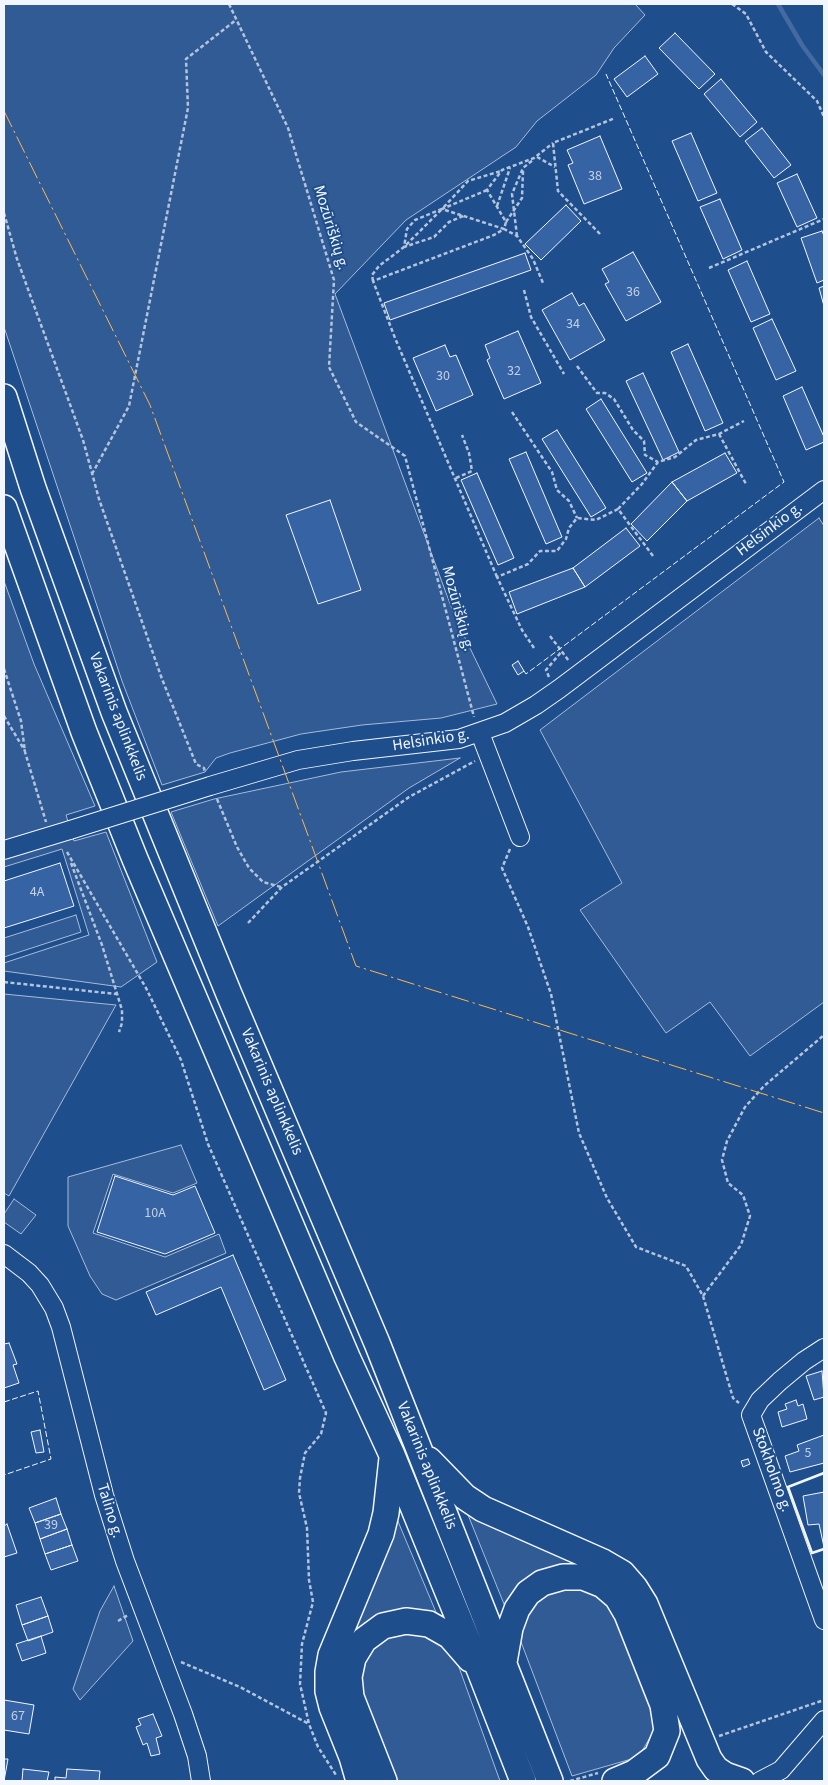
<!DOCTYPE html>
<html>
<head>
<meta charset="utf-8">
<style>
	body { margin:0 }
	#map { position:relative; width:828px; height:1785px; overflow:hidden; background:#1f4e8c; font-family:"Source Sans 3",sans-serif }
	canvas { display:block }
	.frame { position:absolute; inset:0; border:5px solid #f2f6ff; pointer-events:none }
</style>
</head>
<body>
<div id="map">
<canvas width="828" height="1785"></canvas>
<div class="frame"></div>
</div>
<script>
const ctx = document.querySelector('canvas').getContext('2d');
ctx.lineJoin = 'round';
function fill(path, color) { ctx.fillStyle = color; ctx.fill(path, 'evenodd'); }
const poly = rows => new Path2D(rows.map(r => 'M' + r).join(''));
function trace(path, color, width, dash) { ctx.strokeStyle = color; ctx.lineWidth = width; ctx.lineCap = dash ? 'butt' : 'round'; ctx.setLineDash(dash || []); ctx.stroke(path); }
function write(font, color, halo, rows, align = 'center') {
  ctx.font = font + ' "Source Sans 3",sans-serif'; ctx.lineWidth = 4; ctx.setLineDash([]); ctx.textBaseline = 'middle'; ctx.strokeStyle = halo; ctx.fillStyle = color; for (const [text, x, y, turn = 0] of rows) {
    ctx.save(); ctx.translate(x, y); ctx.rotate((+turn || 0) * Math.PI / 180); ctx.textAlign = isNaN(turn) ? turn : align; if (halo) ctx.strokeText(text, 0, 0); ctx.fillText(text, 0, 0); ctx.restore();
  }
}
const built = poly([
	[4,4,635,4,645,15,614,48,596,75,537,121,516,147,406,220,335,294,455,617,497,704,441,718,362,725,301,734,230,753,216,758,205,772,162,785,122,681,4,327,4,4],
	[819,518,824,526,824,1002,750,1056,710,1002,666,1033,580,910,622,883,540,730,819,518],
	[4,581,34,664,95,806,66,815,74,841,106,832,157,962,121,987,4,971,4,963,89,935,62,849,4,867,4,581],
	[460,758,409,788,218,926,171,812,214,799,341,772,460,758],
	[76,915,81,932,4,957,4,938,76,915],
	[4,994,116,1005,9,1196,4,1193,4,994],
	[181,1145,197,1183,173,1193,113,1174,93,1233,165,1257,219,1234,226,1253,116,1300,102,1294,90,1276,68,1226,68,1177,181,1145],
	[14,1199,36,1215,21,1234,4,1222,4,1214,14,1199],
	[466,1510,587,1568,567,1565,548,1568,533,1575,506,1609,466,1510],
	[397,1519,438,1617,375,1618,363,1624,349,1642,397,1519],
	[114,1586,133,1641,80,1700,73,1689,100,1611,114,1586],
	[585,1587,609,1602,656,1714,658,1732,652,1734,642,1751,635,1758,572,1776,521,1642,522,1631,525,1618,543,1595,555,1588,585,1587],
	[406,1629,439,1639,456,1659,500,1781,395,1781,363,1703,358,1672,362,1659,380,1638,406,1629]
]);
fill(built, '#305b95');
trace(built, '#a8bbd7', 1);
trace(poly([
	[778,4,802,45,824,75]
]), '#446ba0', 4.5);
const building = poly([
	[675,33,715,74,699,89,659,48,675,33],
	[645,56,658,74,627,97,614,79,645,56],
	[721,79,757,122,740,137,704,94,721,79],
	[762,128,791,165,774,178,745,141,762,128],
	[691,133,717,193,698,201,672,141,691,133],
	[600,136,622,189,584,204,568,165,573,163,567,150,600,136],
	[797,174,817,218,797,227,777,183,797,174],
	[720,199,742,250,723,259,700,207,720,199],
	[566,205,581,221,541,260,525,244,566,205],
	[822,231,824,236,824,280,817,283,801,238,822,231],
	[633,252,661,302,626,321,605,284,609,282,602,269,633,252],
	[525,253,531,270,390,320,384,303,525,253],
	[747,261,770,314,751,322,728,270,747,261],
	[824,286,824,306,819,288,824,286],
	[572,293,579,306,584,303,605,340,570,360,542,310,572,293],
	[772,319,796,371,776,380,753,328,772,319],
	[518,331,541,383,504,399,487,360,490,358,485,345,518,331],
	[688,344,723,423,705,431,671,352,688,344],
	[445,345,450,357,456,355,473,395,436,411,413,358,445,345],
	[643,373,679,452,663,460,626,381,643,373],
	[802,387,824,437,824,442,806,450,783,396,802,387],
	[601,399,647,473,632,482,586,409,601,399],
	[557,430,606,508,591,517,542,439,557,430],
	[526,452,562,537,546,544,509,459,526,452],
	[725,453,737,473,687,501,672,482,725,453],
	[477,473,514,558,498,565,461,480,477,473],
	[672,482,687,501,647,541,631,524,672,482],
	[330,500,361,590,318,604,286,515,330,500],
	[626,528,640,546,585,587,573,568,626,528],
	[573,568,585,587,517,614,509,592,573,568],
	[518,661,524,671,518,675,512,665,518,661],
	[60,863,74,906,4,928,4,881,60,863],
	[115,1176,173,1195,195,1186,215,1233,165,1254,97,1232,115,1176],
	[233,1255,286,1380,264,1390,221,1287,156,1315,146,1292,233,1255],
	[9,1343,17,1364,13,1365,19,1383,4,1388,4,1344,9,1343],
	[822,1371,824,1397,814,1400,806,1376,822,1371],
	[796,1400,798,1406,803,1404,807,1419,782,1427,778,1412,787,1409,785,1404,796,1400],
	[40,1430,44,1452,36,1453,31,1432,40,1430],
	[824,1435,824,1463,790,1472,785,1456,799,1451,797,1445,824,1435],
	[748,1459,750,1464,743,1467,741,1461,748,1459],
	[824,1492,824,1547,819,1524,808,1525,803,1496,824,1492],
	[56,1498,61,1514,35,1523,29,1508,56,1498],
	[61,1514,67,1529,40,1539,35,1523,61,1514],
	[7,1524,17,1553,4,1557,4,1526,7,1524],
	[67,1529,72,1545,45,1554,40,1539,67,1529],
	[72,1545,78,1561,51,1570,45,1554,72,1545],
	[41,1597,48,1616,22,1625,16,1605,41,1597],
	[48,1616,53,1632,28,1641,22,1625,48,1616],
	[41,1636,46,1653,22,1661,16,1644,41,1636],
	[4,1700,34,1705,29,1734,4,1730,4,1700],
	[153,1714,162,1736,156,1738,160,1754,151,1756,147,1743,143,1745,136,1727,141,1725,138,1719,153,1714],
	[4,1759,8,1759,4,1781,4,1759],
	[23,1769,49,1772,47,1781,22,1781,23,1769],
	[67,1769,100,1771,99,1781,55,1781,55,1777,66,1778,67,1769]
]);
fill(building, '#3563a3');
trace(building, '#f2f6ff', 1);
const minor = poly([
	[480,733,520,837],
	[210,786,298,760,353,751,459,739,505,723,536,705,559,689,824,490],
	[4,850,70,830],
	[4,1254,29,1273,40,1285,54,1308,61,1327,104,1495,125,1561,183,1714,197,1756,201,1781],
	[824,1348,804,1361,780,1381,760,1400,751,1415,824,1620],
	[760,1781,781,1770,824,1720]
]);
const highway = poly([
	[4,397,33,488,114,712,229,994,377,1343,550,1781],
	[4,508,84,732,135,859,347,1357,392,1455,480,1671,523,1781],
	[429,1460,465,1497,483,1509,603,1562,622,1573,635,1588,645,1604,709,1759,716,1769,725,1775,742,1781],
	[504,1662,510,1628,517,1609,528,1593,542,1583,563,1577,583,1577,603,1585,617,1597,627,1614,663,1705,667,1731,657,1756,634,1773,615,1781],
	[359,1781,352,1757,332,1707,328,1691,328,1672,331,1655,381,1534,386,1513,392,1458],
	[384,1781,351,1697,349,1677,353,1658,364,1640,383,1626,406,1621,429,1624,450,1636,470,1659]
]);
trace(minor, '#f2f6ff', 20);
trace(highway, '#f2f6ff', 28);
trace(poly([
	[229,4,288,128,334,280,329,367,356,422,405,456,474,717],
	[732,4,746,14,766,52,817,101,824,117],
	[537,157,555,167],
	[487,190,442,209,504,229,506,222,487,190,502,170,534,158,553,143],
	[497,206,510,168],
	[4,213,17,259,83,440,99,499,162,679,196,764,204,768,205,772],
	[463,216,449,222,434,237,404,247,407,229,415,220,442,209,468,181,501,171],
	[506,222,522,198,523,171],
	[600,234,558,191,553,143,615,118],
	[517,236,512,194,523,168,533,160],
	[709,268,824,219],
	[373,281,372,275,379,266,404,247,441,210],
	[524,290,531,317,564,374],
	[577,366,597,393,605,393,614,399,633,430,644,441,645,455,658,462],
	[512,412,552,472,557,490,569,501,577,518],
	[719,434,746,484],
	[92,474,129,406,188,108,186,59,236,20],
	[456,478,472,471,469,453,462,435],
	[653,556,618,509,642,484,658,462,675,457,696,440,719,434,744,421],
	[497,577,395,338,373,281,494,235,504,229,517,236,533,259,543,283],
	[550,636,569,661],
	[534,648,522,630,497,577,528,564,540,551,557,551,566,539,569,528,577,518,596,520,618,509],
	[4,669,21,721,25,752,46,822],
	[549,677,546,670,562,651],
	[4,716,25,751],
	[217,799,237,847,249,868,263,882,281,887],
	[510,849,502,868,528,927,551,994,579,1133,607,1198,636,1247,686,1266,703,1296,733,1398,739,1403],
	[67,852,146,988,181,1060,208,1144,326,1413,321,1434,305,1453,300,1478,299,1493,307,1528,309,1580,313,1602,302,1644,300,1684,309,1724,318,1747,336,1775],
	[71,863,102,945,122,1010,122,1023,119,1032],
	[248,923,282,887,409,797,475,761],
	[4,982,116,994],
	[703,1296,741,1245,750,1216,743,1195,728,1183,722,1160,727,1141,745,1107,764,1086,824,1035],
	[118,1621,128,1615],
	[181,1662,240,1687,309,1724],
	[719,1736,824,1700],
	[570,1781,598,1773]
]), '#b3c4dc', 2.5, [4, 2.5]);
trace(minor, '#1f4e8c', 18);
trace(highway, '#1f4e8c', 25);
const minorBridge = poly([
	[70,830,210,786]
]);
trace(minorBridge, '#f2f6ff', 20, []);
trace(minorBridge, '#1f4e8c', 18);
trace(poly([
	[524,671,526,674,784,482,606,74],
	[4,1402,38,1391,51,1459,4,1475]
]), '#f2f6ff', 1, [6, 2.5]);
trace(poly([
	[824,1473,788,1487,812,1553,824,1549]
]), '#f2f6ff', 2.5);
trace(poly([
	[4,111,150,405,356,966,824,1113]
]), '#ffb74d', 1, [18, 4, 2.5, 4]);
write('14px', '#c3d1e8', null, [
	["38",595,177],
	["36",633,293],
	["34",573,325],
	["32",514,372],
	["30",443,377],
	["4A",37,893],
	["10A",155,1214],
	["5",808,1454],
	["39",51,1526],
	["67",18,1717]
]);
write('16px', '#f2f6ff', '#1f4e8c', [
	["Mozūriškių g.",330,228,73],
	["Helsinkio g.",770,530,-37],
	["Mozūriškių g.",457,609,75],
	["Vakarinis aplinkkelis",117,717,69],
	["Helsinkio g.",431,741,-9],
	["Vakarinis aplinkkelis",271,1092,67],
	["Vakarinis aplinkkelis",426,1466,68],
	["Stokholmo g.",771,1470,70],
	["Talino g.",109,1511,73]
]);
</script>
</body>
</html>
